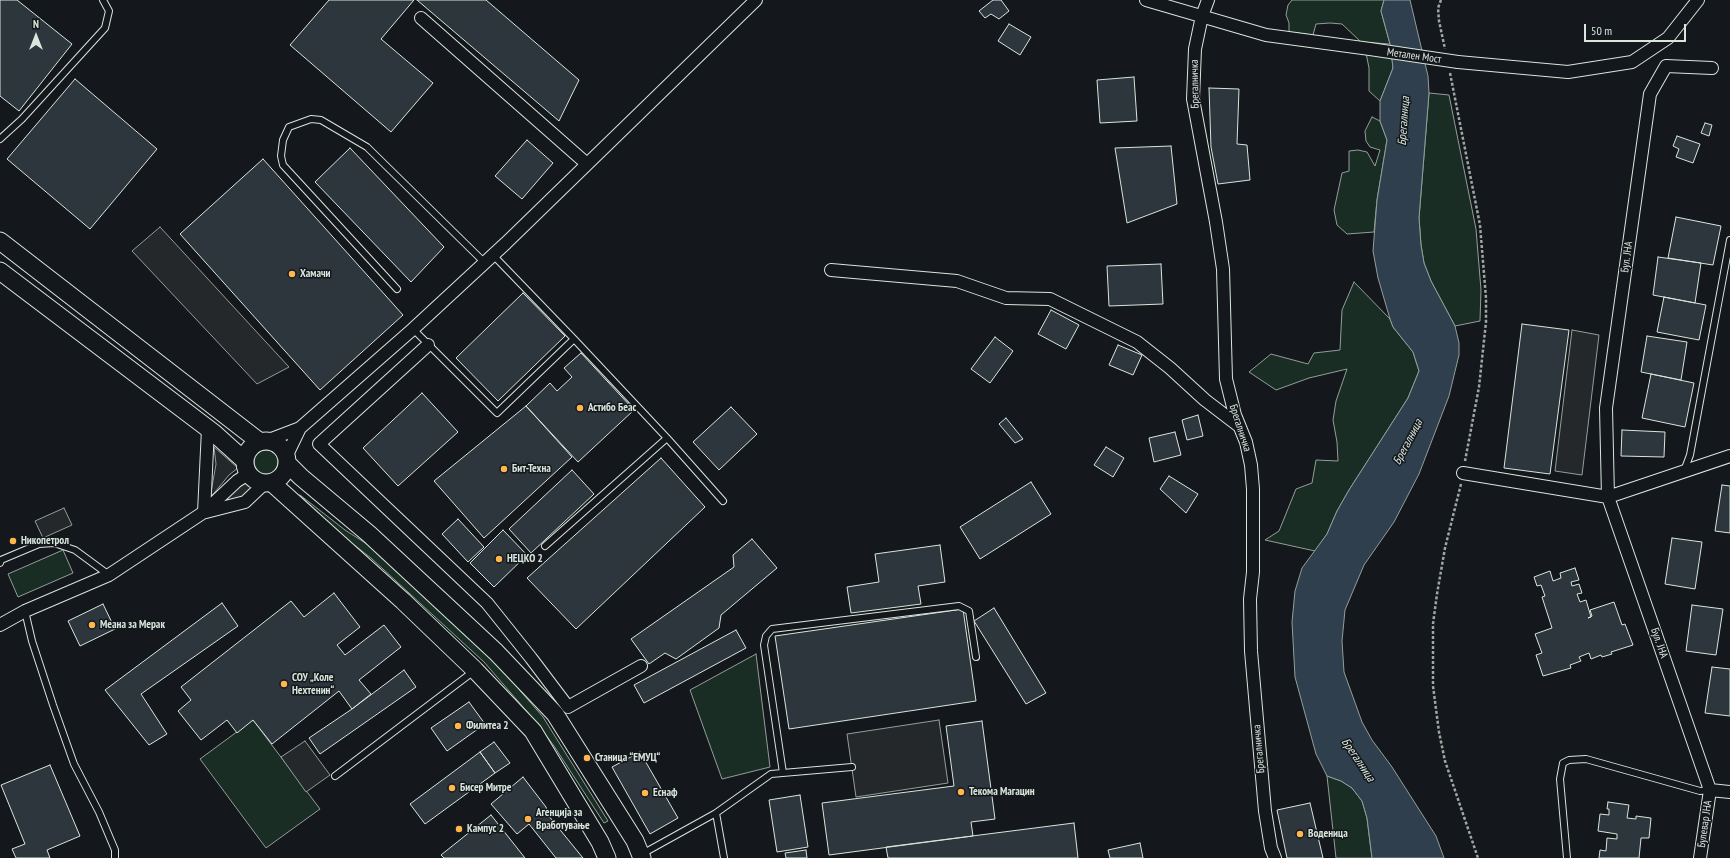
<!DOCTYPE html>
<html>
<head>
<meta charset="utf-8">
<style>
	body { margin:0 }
	#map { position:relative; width:1730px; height:858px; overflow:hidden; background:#14181c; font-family:"PT Sans Narrow",sans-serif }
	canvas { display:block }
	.north { position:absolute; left:16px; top:16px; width:40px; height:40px; -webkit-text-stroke:3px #14181c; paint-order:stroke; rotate:0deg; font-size:11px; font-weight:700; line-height:16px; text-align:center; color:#d8e6dc }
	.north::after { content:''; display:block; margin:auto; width:14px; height:18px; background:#d8e6dc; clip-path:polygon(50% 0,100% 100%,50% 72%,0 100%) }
	.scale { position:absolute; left:1584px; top:24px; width:102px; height:18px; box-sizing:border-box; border:2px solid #d8e6dc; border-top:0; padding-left:5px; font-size:12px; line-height:14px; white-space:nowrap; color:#d8e6dc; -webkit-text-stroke:3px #14181c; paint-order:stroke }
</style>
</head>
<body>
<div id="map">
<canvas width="1730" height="858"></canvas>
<div class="north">N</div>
<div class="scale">50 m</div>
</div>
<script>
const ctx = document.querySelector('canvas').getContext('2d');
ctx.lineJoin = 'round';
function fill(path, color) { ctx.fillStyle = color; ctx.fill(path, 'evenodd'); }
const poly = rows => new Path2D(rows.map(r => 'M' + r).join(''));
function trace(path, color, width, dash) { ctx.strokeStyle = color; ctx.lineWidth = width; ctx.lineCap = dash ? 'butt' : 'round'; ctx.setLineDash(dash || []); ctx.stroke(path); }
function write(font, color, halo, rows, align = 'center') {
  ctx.font = font + ' "PT Sans Narrow",sans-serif'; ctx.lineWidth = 3; ctx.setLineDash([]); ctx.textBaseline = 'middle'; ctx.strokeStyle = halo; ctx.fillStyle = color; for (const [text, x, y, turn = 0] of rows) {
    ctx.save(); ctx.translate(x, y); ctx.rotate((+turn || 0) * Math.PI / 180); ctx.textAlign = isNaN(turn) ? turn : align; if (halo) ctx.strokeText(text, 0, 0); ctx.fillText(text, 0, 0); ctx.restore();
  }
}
const green = poly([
	[1292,0,1384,0,1381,11,1390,44,1361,42,1342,24,1330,23,1316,24,1313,35,1289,32,1289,23,1286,15,1288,5,1292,0],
	[1366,53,1392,57,1393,68,1380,101,1369,91,1369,68,1366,53],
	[1429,93,1449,95,1476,229,1481,290,1480,321,1455,326,1431,281,1424,263,1421,245,1419,218,1429,93],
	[1372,117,1380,121,1387,140,1377,200,1374,232,1347,234,1337,225,1334,210,1342,173,1349,171,1349,151,1358,150,1367,152,1375,166,1380,150,1370,147,1366,141,1365,131,1372,117],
	[1354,282,1390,319,1393,327,1413,352,1419,371,1408,398,1349,490,1337,511,1327,534,1315,551,1265,540,1279,531,1296,489,1312,483,1316,460,1338,461,1337,442,1333,420,1336,401,1347,369,1309,378,1276,390,1249,372,1271,354,1308,364,1314,353,1340,350,1342,310,1354,282],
	'254 462a12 12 0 1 1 24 0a12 12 0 1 1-24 0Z',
	[300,495,345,530,378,551,491,657,543,717,608,821,604,823,554,746,536,722,484,662,371,558,340,534,300,495],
	[63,550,73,573,18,597,8,574,63,550],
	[756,654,770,767,722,779,690,690,756,654],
	[253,720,320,809,266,848,200,759,253,720],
	[1327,776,1341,781,1352,788,1362,801,1367,818,1372,858,1336,858,1327,776]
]);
fill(green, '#1a2d24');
trace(green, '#939e99', 1);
const parking = poly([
	[160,227,289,367,257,384,132,251,160,227],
	[1572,330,1599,335,1582,475,1555,471,1572,330],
	[214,447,238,468,229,475,210,498,216,464,214,447],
	[246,479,256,488,243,498,218,505,246,479],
	[64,508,72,525,43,538,35,521,64,508],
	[939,720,948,783,856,797,847,734,939,720],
	[305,741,330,775,306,792,281,757,305,741]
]);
fill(parking, '#24282b');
trace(parking, '#939e99', 1);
const water = poly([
	[1384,0,1410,0,1428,76,1429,93,1419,218,1421,245,1424,263,1431,281,1455,326,1459,343,1459,355,1449,396,1419,474,1394,522,1364,565,1345,610,1342,641,1344,672,1362,722,1372,740,1392,767,1436,836,1444,858,1372,858,1367,818,1362,801,1352,788,1341,781,1327,776,1316,754,1295,677,1292,622,1295,591,1302,568,1327,534,1337,511,1349,490,1408,398,1419,371,1413,352,1393,327,1390,319,1378,278,1373,251,1377,200,1387,140,1380,121,1380,101,1393,68,1390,44,1381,11,1384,0]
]);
fill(water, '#2f3f4d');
trace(water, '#939e99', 1);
const building = poly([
	[0,0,17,0,72,44,19,111,0,96,0,0],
	[329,0,414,0,381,39,433,83,391,132,290,45,329,0],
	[417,0,486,0,579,80,559,121,417,0],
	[993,0,1001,0,1009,11,999,19,991,14,985,18,979,11,993,0],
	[1009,24,1031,37,1020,55,998,41,1009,24],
	[1134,77,1137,121,1100,123,1097,80,1134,77],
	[75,79,157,149,90,229,7,159,75,79],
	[1209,88,1239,89,1237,144,1247,145,1250,180,1218,184,1211,147,1209,88],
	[1705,123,1712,125,1709,136,1701,133,1705,123],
	[1677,136,1700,144,1693,163,1676,157,1679,149,1673,146,1677,136],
	[527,140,553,163,522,199,495,176,527,140],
	[1171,146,1177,204,1127,223,1115,148,1171,146],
	[350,148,444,247,411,282,315,182,350,148],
	[263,159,403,315,320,390,180,234,263,159],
	[1676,217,1721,226,1713,265,1668,258,1676,217],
	[1658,257,1701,263,1695,303,1653,295,1658,257],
	[1161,264,1163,304,1109,306,1107,266,1161,264],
	[523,293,565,336,498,401,456,358,523,293],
	[1664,297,1706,305,1699,340,1657,332,1664,297],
	[1051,310,1079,325,1066,349,1038,334,1051,310],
	[1522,324,1569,330,1550,474,1504,468,1522,324],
	[1647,336,1687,342,1681,380,1641,372,1647,336],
	[995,337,1013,351,990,383,971,369,995,337],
	[1118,345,1142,355,1133,375,1109,365,1118,345],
	[581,353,634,410,578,462,526,406,550,383,557,391,572,377,564,368,581,353],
	[1651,374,1694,383,1685,427,1642,418,1651,374],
	[422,393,458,432,398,486,363,448,422,393],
	[526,406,572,457,484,538,434,481,526,406],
	[731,407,757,434,719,470,693,442,731,407],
	[1198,415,1203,436,1187,440,1182,420,1198,415],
	[1006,418,1023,439,1015,443,999,424,1006,418],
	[1622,430,1665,432,1664,457,1621,456,1622,430],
	[1175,432,1181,455,1154,462,1149,438,1175,432],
	[1106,447,1124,458,1113,477,1094,465,1106,447],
	[661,458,705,507,576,629,527,578,661,458],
	[572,470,594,494,531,553,509,529,572,470],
	[1169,476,1198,494,1186,513,1160,489,1169,476],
	[1031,482,1051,514,980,559,960,527,1031,482],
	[1722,485,1730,486,1730,533,1715,531,1722,485],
	[458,519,484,547,468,562,442,534,458,519],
	[503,530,527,555,494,587,470,563,503,530],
	[1672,538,1702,542,1695,589,1665,584,1672,538],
	[752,539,777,568,721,615,719,628,676,659,665,653,649,664,631,639,734,567,733,555,752,539],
	[940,545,945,582,918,586,921,604,851,613,847,587,879,582,875,554,940,545],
	[1575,568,1579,580,1571,582,1572,586,1579,584,1582,593,1577,594,1580,602,1586,600,1591,617,1588,618,1592,616,1590,610,1614,602,1622,625,1625,624,1633,645,1611,652,1612,654,1602,657,1601,655,1591,659,1589,653,1579,657,1581,661,1570,665,1571,668,1543,676,1536,655,1542,653,1535,634,1552,628,1542,597,1545,596,1541,585,1537,586,1534,577,1550,571,1553,581,1561,578,1560,573,1575,568],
	[334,593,360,627,337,645,345,655,384,625,401,647,359,680,371,694,352,709,339,691,272,744,253,720,237,733,227,720,201,740,178,711,191,700,181,687,291,601,304,617,334,593],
	[222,603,238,626,141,694,167,734,149,745,105,690,222,603],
	[103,604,115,629,80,646,68,621,103,604],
	[1692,605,1723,609,1716,655,1686,651,1692,605],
	[994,608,1046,693,1026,704,974,621,994,608],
	[963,609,976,701,789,729,775,636,963,609],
	[736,630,746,648,644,703,634,685,736,630],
	[1712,667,1730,669,1730,716,1705,713,1712,667],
	[404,670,416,687,320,754,309,738,352,709,404,670],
	[469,702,485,724,447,751,431,728,469,702],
	[982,721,995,819,971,822,973,836,829,855,822,803,954,786,946,726,982,721],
	[494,742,510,763,495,773,480,752,494,742],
	[480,752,495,773,425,824,410,804,480,752],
	[640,752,678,818,650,834,612,767,640,752],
	[50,765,80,836,47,850,50,858,16,858,12,849,25,844,1,785,50,765],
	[523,777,546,807,548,815,583,858,556,858,529,824,517,834,491,804,523,777],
	[800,795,808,847,777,852,769,800,800,795],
	[1608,802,1629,805,1627,818,1636,819,1636,816,1651,818,1649,838,1641,838,1639,858,1599,858,1600,850,1606,851,1607,838,1617,839,1617,834,1598,831,1600,814,1609,815,1609,809,1607,809,1608,802],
	[1310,803,1323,858,1287,858,1277,810,1310,803],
	[491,815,525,858,444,858,441,855,491,815],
	[1074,823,1078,858,888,858,886,847,1074,823],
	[1140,843,1143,858,1110,858,1108,850,1140,843],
	[806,850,807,858,786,858,785,853,806,850]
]);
fill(building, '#2c363c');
trace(building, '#d8e6dc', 1);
const service = poly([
	[0,139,22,119,105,28,109,11,103,0],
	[397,289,283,165,281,156,283,140,289,127,311,119,321,120,367,147,485,263],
	[413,329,497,413,574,339,493,255],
	[667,438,723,501],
	[1684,471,1690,455,1730,240],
	[545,546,667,438,574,339],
	[0,563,1,560,39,544,54,543,75,550,109,575],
	[25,611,32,641,53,705,74,764,99,812,115,850,115,858],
	[783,773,764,645,766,636,772,629,959,606,969,611,976,657],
	[335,776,474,671],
	[716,813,771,774,852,767],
	[642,854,716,813,724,858],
	[1567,858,1560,779,1563,763,1569,760,1586,759,1700,791,1710,790]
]);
const minor = poly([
	[1146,0,1266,35,1370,49],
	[1208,0,1202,16,1195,49,1193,99,1216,222,1223,269,1226,379,1235,415,1246,442,1251,465,1253,489,1253,572,1250,599,1251,651,1265,811,1271,848,1275,858],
	[421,18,587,164],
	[1458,62,1568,72,1632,62,1668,38,1698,0],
	[831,270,957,281,1006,298,1050,299,1137,342,1170,368,1205,400,1239,426],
	[428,345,319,444,487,603,531,658,568,707,641,666],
	[266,441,300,428,413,329,506,243,756,0],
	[286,457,300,428],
	[1463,473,1608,497,1730,456],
	[204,512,208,429],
	[206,512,245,502,265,483],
	[0,625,25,611,109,575,204,512,237,481,248,474],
	[1710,790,1730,792],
	[1700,858,1710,790,1608,497,1606,408,1650,94,1666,66,1712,68]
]);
const secondary = poly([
	[0,241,260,442],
	[0,271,214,433,245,461],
	'245 462a21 21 0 1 1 42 0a21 21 0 1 1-42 0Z',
	[287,463,301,477,369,534,496,652,555,714,635,841,642,858],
	[272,483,403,601,475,670,533,731,600,842,607,858]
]);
trace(service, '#d8e6dc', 8);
trace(minor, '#d8e6dc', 14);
trace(secondary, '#d8e6dc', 19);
trace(poly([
	[1441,0,1438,8,1439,21,1445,49],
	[1450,73,1480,225,1486,298,1486,322,1479,387,1465,461],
	[1461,484,1445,548,1437,594,1433,624,1433,686,1439,732,1445,761,1478,858]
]), '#9da8a2', 2.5, [3, 2]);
trace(service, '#14181c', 6);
trace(minor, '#14181c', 12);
trace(secondary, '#14181c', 17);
const minorBridge = poly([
	[1370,49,1458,62]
]);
trace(minorBridge, '#d8e6dc', 14, []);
trace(minorBridge, '#14181c', 12);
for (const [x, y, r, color] of [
	[292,274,4,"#ffb74d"],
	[580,408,4,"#ffb74d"],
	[504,469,4,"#ffb74d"],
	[13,541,4,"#ffb74d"],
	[499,559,4,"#ffb74d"],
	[92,625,4,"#ffb74d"],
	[284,684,4,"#ffb74d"],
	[458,726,4,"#ffb74d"],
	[587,758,4,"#ffb74d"],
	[452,788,4,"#ffb74d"],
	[961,792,4,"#ffb74d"],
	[645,793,4,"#ffb74d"],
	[528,819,4,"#ffb74d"],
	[459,829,4,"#ffb74d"],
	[1300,834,4,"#ffb74d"]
]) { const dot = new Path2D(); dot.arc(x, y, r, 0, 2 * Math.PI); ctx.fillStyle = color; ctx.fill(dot); trace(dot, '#14181c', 1.5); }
write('11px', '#d8e6dc', '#14181c', [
	["Метален Мост",1414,56,8],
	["Брегалничка",1195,84,-91],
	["Бул. ЈНА",1627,257,-82],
	["Брегалничка",1240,428,72],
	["Бул. ЈНА",1659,643,71],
	["Брегалничка",1259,749,-95],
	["Булевар ЈНА",1705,824,-82]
]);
write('bold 11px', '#d8e6dc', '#14181c', [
	["Хамачи",300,274],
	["Астибо Беас",588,408],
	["Бит-Техна",512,469],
	["Никопетрол",21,541],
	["НЕЦКО 2",507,559],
	["Меана за Мерак",100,625],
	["СОУ „Коле",292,678],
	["Нехтенин“",292,691],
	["Филитеа 2",466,726],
	["Станица “ЕМУЦ“",595,758],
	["Бисер Митре",460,788],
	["Текома Магацин",969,792],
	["Еснаф",653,793],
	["Агенција за",536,813],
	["Вработување",536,826],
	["Кампус 2",467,829],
	["Воденица",1308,834]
], 'left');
write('italic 12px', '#d8e6dc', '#14181c', [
	["Брегалница",1404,121,-86],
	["Брегалница",1408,442,-62],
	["Брегалница",1358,760,56]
]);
</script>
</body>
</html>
